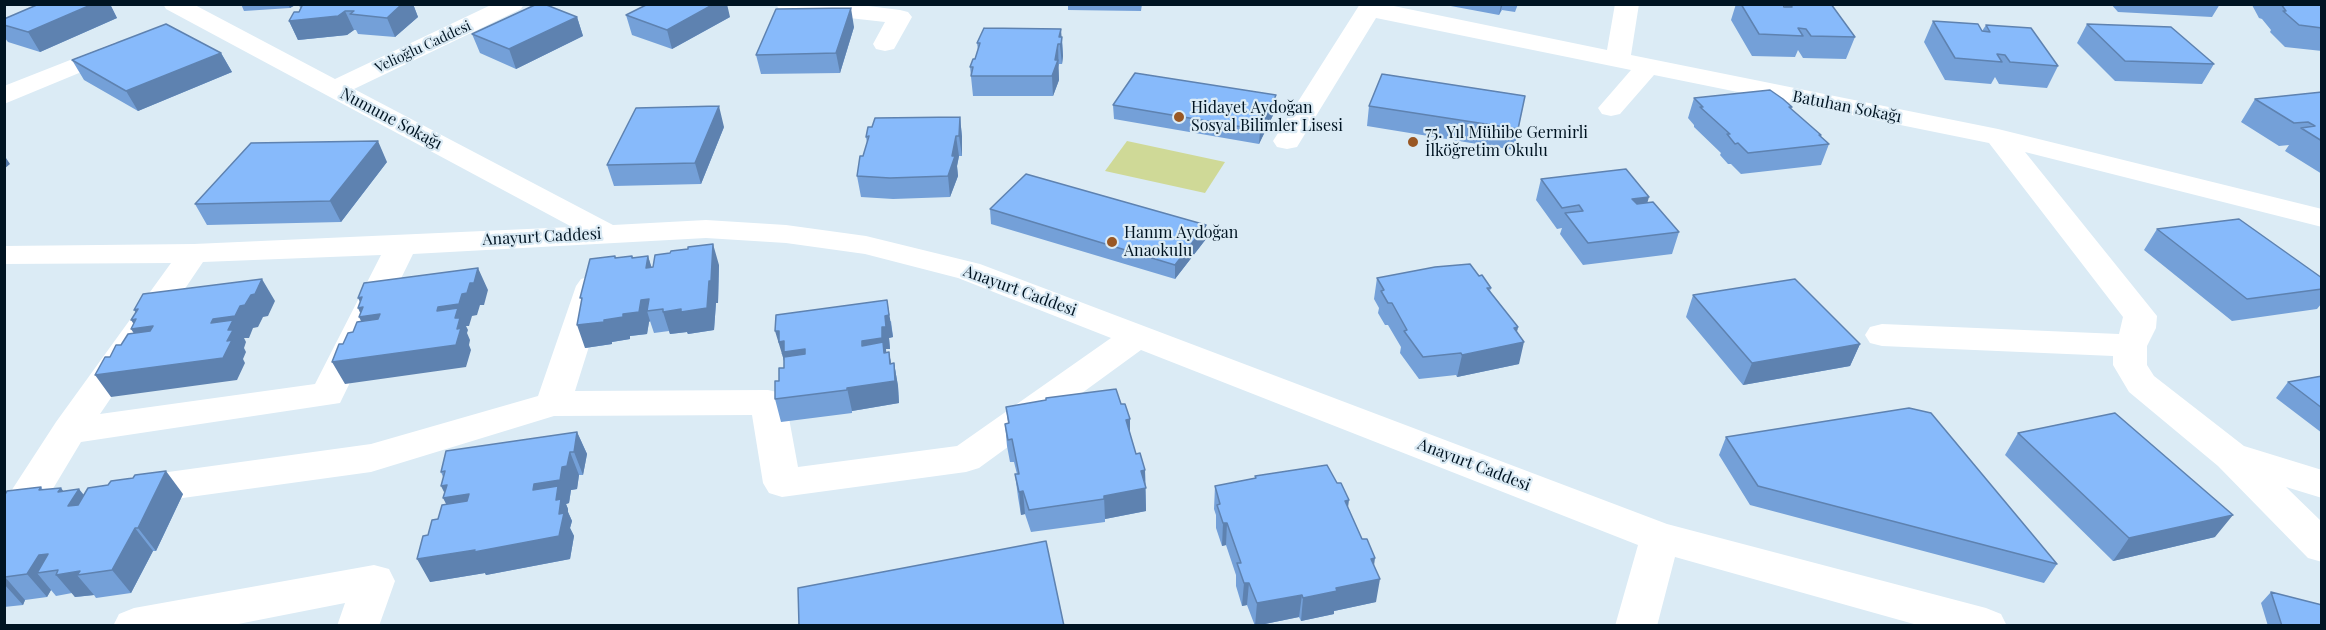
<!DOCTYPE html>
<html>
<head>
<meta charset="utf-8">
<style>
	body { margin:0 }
	#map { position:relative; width:2326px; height:630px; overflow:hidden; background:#dbebf5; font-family:"Playfair Display",serif }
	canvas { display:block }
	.frame { position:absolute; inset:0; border:6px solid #001422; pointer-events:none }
</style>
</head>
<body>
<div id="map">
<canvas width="2326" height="630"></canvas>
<div class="frame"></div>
</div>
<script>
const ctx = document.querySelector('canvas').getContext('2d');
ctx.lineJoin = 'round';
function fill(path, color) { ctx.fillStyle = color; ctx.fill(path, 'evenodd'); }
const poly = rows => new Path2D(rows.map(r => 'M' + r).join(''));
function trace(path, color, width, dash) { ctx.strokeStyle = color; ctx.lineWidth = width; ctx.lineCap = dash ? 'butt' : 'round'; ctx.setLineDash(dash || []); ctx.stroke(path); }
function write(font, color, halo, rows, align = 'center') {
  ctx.font = font + ' "Playfair Display",serif'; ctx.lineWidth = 4.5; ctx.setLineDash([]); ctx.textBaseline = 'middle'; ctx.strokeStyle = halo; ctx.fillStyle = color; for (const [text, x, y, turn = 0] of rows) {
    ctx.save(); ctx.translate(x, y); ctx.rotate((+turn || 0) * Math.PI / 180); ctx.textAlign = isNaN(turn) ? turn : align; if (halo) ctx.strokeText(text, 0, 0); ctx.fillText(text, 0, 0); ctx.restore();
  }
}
fill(poly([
	[1127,141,1225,162,1205,193,1105,171]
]), '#cfd997');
fill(poly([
	[163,4,193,4,335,79,493,4,524,4,521,9,354,89,613,225,706,220,786,225,866,236,980,264,1667,524,1986,608,2001,614,2007,626,1921,626,1675,557,1657,626,1615,626,1638,545,1141,350,979,468,966,472,782,497,769,493,763,483,752,415,554,416,371,472,132,505,118,501,113,491,118,481,132,477,371,444,538,396,576,286,581,279,592,276,603,279,608,286,575,391,768,390,781,393,786,402,798,467,957,446,1111,338,958,278,865,254,786,243,706,238,413,254,340,403,81,442,18,547,4,551,4,502,56,422,171,263,4,264,4,246,194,244,572,227,166,9,163,4],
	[381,255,315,384,100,414,203,262,381,255],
	[776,4,853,4,900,10,908,12,912,17,894,49,885,51,876,49,873,44,885,22,787,11,779,9,776,4],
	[1360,4,1384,4,1607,50,1615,4,1639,4,1631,55,1998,129,2322,209,2322,227,2025,152,2157,316,2156,328,2147,346,2147,365,2154,376,2244,446,2322,470,2322,498,2286,487,2322,522,2322,562,2308,558,2218,466,2129,392,2113,365,2113,356,1882,346,1870,343,1865,335,1870,327,1882,324,2119,334,2123,317,1989,143,1654,75,1620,114,1611,116,1602,114,1598,108,1631,70,1376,18,1297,147,1287,149,1277,147,1273,141,1360,4],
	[116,42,125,44,128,49,125,54,4,104,4,86,116,42],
	[374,565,389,569,395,581,379,626,337,626,345,603,228,626,113,626,119,614,134,608,374,565]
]), '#fff');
fill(poly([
	[39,4,110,4,117,18,40,52,8,42,4,37,4,19],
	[241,4,297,4,290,8,244,11],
	[299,4,413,4,418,17,395,37,358,34,356,30,354,30,347,35,298,40,289,21,299,12,300,8],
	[1068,4,1142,4,1141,11,1068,10],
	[1440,4,1518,4,1515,12,1502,10,1499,15],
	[1736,4,1783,4,1784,7,1785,7,1786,4,1831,4,1855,37,1846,59,1803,58,1798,50,1795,57,1752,56,1731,20],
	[2111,4,2220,4,2212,17,2118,12],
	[2252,4,2322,4,2322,51,2285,47,2270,32,2271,30,2262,19,2259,18,2252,5],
	[626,15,730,17,672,49,632,35],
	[577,17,583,36,516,69,480,53,472,34],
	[1933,21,1982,31,1986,25,2058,66,2047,88,1999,84,1995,77,1991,84,1945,80,1924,42],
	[2087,24,2214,64,2202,84,2115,81,2077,43],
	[854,27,840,73,761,74,756,55],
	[1062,37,1063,56,1062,64,1059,64,1058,68,1059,80,1053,96,973,96,970,67,975,59,978,50,977,43],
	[221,53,232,72,138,111,84,80,72,60],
	[2322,92,2322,174,2285,151,2289,145,2279,146,2241,122,2255,99],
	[1276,95,1276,109,1259,144,1114,119,1113,105],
	[1525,96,1514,150,1367,126,1369,106],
	[1694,98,1792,107,1791,109,1821,135,1820,137,1829,144,1821,165,1741,174,1731,164,1728,164,1720,155,1721,153,1694,127,1694,125,1688,118],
	[960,117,962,137,962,156,959,156,957,166,958,176,950,197,893,199,861,197,857,176,867,143,866,137],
	[724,127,701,184,614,186,607,165],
	[387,162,341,222,207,225,195,204],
	[1541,179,1648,203,1679,232,1672,254,1583,265,1560,234,1562,228,1557,229,1536,200],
	[990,209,1206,239,1175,279,991,224],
	[2157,229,2322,278,2322,303,2317,309,2232,321,2144,250],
	[632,256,633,258,648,256,651,267,719,265,718,303,716,303,714,330,688,334,687,332,670,334,669,331,654,333,650,321,649,322,647,334,630,336,630,339,612,342,612,344,585,348,616,258],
	[1479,276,1491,288,1490,291,1518,327,1517,331,1519,364,1457,377,1456,375,1419,379,1400,353,1401,347,1388,325,1385,325,1378,313,1379,308,1374,299,1377,278],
	[1693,295,1860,344,1850,366,1743,385,1686,317],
	[891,321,893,337,889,338,890,349,886,349,886,353,889,352,891,364,894,363,898,386,899,403,852,411,852,413,781,422,775,399,779,381,784,368,784,361,782,353,781,354],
	[2322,376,2322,433,2276,398,2288,382],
	[1121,404,1130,419,1130,433,1136,454,1145,470,1146,511,1105,519,1105,522,1031,532,1025,514,1021,515,1018,497,1015,474,1017,474,1014,462,1010,462,1007,446,1005,424,1008,423,1006,407],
	[577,432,587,454,583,475,579,475,577,489,571,490,569,503,566,504,568,509,568,512,572,521,570,528,574,536,570,559,486,575,485,573,430,582,428,535,446,504,443,477,441,472],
	[2018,433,2215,537,2113,561,2005,455],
	[1726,437,2057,564,2044,583,1750,505,1719,455],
	[1255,476,1348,508,1374,566,1376,602,1334,611,1334,614,1301,621,1299,617,1255,626,1247,605,1242,606,1236,586,1236,575,1226,545,1222,546,1216,528,1216,515,1214,509,1215,486,1255,479],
	[41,487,43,490,63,491,84,495,183,494,156,551,153,551,131,593,96,598,94,595,75,597,72,593,56,596,51,590,47,597,25,600,23,605,4,607,4,496],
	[2271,592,2322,626,2268,626,2261,603]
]), '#74a0d8');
fill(poly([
	[93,4,110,4,117,18,40,52,28,32],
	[288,4,297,4,290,8],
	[402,4,413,4,418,17,395,37,387,18],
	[714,4,727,4,730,17,672,49,667,30],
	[1501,4,1503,4,1499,15],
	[851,8,854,27,840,73,836,53],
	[345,11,354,30,347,35,298,40,289,21],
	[577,17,583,36,516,69,509,49],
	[1061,29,1063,56,1062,64,1059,37],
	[1058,44,1059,80,1053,96,1052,76],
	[221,53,232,72,138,111,126,91],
	[1276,95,1276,109,1259,144,1260,130],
	[719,106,724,127,701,184,695,163],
	[960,117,962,137,962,156,959,136],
	[956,136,959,156,957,166,958,176,950,197,948,176],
	[378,141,387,162,341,222,330,201],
	[4,155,10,164,4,169],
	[1649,197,1643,218,1632,199],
	[1206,225,1206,239,1175,279,1175,265],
	[713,244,719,265,718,303,716,303,714,330,688,334,687,332,670,334,663,312],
	[648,256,655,278,646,268],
	[478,268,488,290,484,305,480,305,477,315,472,316,469,326,466,326,468,330,467,333,470,340,469,345,471,350,466,367,345,384,332,362,437,311,438,307,470,283],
	[262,279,275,301,268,316,263,317,258,327,253,328,249,338,244,338,246,342,244,348,246,352,243,359,245,363,237,380,111,397,95,375,211,323,213,319,251,295],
	[362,297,380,314,370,339,359,317,362,317,358,308,363,307,367,316,358,298],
	[649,299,647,311,650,321,649,322,647,334,630,336,630,339,612,342,612,344,585,348,577,325,604,320,623,314,641,300],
	[887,300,893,337,889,338,890,349,886,349,888,375,866,368,862,341,882,327,885,316],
	[138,309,153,326,146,352,131,329,137,329,131,320,136,319,146,327,134,310],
	[1518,327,1514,344,1524,342,1519,364,1457,377,1462,355,1514,328],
	[775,331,779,331,784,341,805,349,810,371,785,364],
	[1860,344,1850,366,1743,385,1752,363],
	[889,352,893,375,894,363,898,386,899,403,852,411,847,388,890,364],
	[1130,419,1130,442,1126,420],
	[577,432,587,454,583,475,574,452],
	[570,452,579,475,577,489,571,490,569,503,566,504,568,509,568,512,572,521,570,528,574,536,570,559,486,575,485,573,430,582,417,559,533,490,534,484],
	[1145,470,1146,511,1105,519,1104,496,1141,471],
	[166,471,183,494,156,551,138,528],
	[447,485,469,494,480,517,455,521,443,498,447,498,441,486],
	[61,488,71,501,79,489,97,511,87,529,58,492],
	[1023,491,1025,514,1021,515,1019,492],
	[1349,500,1346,523,1345,501],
	[2233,515,2215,537,2113,561,2129,538],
	[1223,523,1227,523,1226,545,1222,546],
	[135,528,153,551,131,593,112,570],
	[48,554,80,571,77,575,94,595,75,597,56,575,58,570,37,573,51,590,47,597,27,574,39,555],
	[1375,558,1372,581,1371,559],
	[5,577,25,600,23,605,4,584],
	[1380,579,1376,602,1334,611,1334,614,1301,621,1303,598,1336,588],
	[1244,583,1249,583,1247,605,1242,606],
	[1302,595,1299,617,1255,626,1257,603]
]), '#5e82b0');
const building = poly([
	[39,4,93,4,28,32,4,25,4,19,39,4],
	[303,4,402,4,387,18,350,14,354,11,345,11,338,16,289,21,294,12,299,12,303,4],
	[537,4,544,4,577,17,509,49,472,34,537,4],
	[648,4,714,4,667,30,626,15,648,4],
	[1741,4,1783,4,1784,7,1792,7,1790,4,1831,4,1855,37,1811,36,1806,29,1798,28,1803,36,1759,34,1741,4],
	[2281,4,2322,4,2322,28,2299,25,2283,11,2286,11,2281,4],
	[851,8,836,53,756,55,776,9,851,8],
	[1933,21,1978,24,1982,31,1990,32,1986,25,2031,28,2058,66,2010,62,2005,55,1997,54,2002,62,1955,58,1933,21],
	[166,24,221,53,126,91,72,60,166,24],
	[2087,24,2171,27,2214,64,2125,61,2087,24],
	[984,28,1061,29,1059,37,1062,37,1061,44,1058,44,1055,60,1058,60,1052,76,971,76,973,67,970,67,973,59,975,59,980,43,977,43,984,28],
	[1135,73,1276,95,1260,130,1113,105,1135,73],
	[1382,74,1525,96,1518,129,1369,106,1382,74],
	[1770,90,1783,99,1792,107,1789,107,1821,135,1819,135,1829,144,1748,153,1738,143,1735,144,1727,134,1730,134,1700,107,1703,107,1694,98,1770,90],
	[2322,92,2322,141,2301,128,2315,126,2308,122,2294,123,2255,99,2322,92],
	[719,106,695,163,607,165,636,108,719,106],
	[960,117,959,136,956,136,952,156,955,156,948,176,890,178,857,176,860,156,863,156,869,136,866,137,868,127,872,127,875,118,960,117],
	[378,141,330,201,195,204,251,143,378,141],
	[1626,169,1649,197,1632,199,1637,204,1653,202,1679,232,1588,243,1565,213,1583,211,1579,205,1562,208,1541,179,1626,169],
	[1026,174,1206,225,1175,265,990,209,1026,174],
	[2239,219,2322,278,2322,289,2247,299,2157,229,2239,219],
	[713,244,711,281,709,281,707,308,681,312,681,309,663,312,663,309,647,311,649,299,641,300,639,312,623,314,623,317,604,320,604,322,577,325,582,298,580,298,590,259,615,256,615,258,632,256,632,258,648,256,646,268,653,267,655,255,670,253,671,251,688,249,688,247,713,244],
	[1470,264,1479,276,1482,275,1491,288,1487,288,1518,327,1514,328,1524,342,1462,355,1461,353,1423,357,1404,331,1407,330,1392,303,1388,303,1381,291,1384,290,1377,278,1435,267,1470,264],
	[478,268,474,283,470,283,467,293,462,294,459,304,438,307,437,311,458,308,455,318,460,318,457,329,461,328,456,345,332,362,339,344,343,344,348,333,353,332,357,322,378,319,380,314,359,317,363,307,358,308,362,297,358,298,364,283,478,268],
	[262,279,255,294,251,295,245,305,240,306,235,316,213,319,211,323,233,320,228,330,233,330,227,341,232,340,223,358,95,375,105,357,110,357,116,345,121,345,128,334,150,331,153,326,131,329,136,319,131,320,138,309,134,310,143,294,262,279],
	[1795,279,1860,344,1752,363,1693,295,1795,279],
	[887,300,889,315,885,316,886,327,882,327,882,338,862,341,862,346,883,342,884,353,889,352,890,364,894,363,895,381,847,388,847,390,775,399,775,381,779,381,779,368,784,368,784,357,805,354,805,349,784,352,784,341,779,342,779,331,775,331,776,315,887,300],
	[2322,376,2322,408,2288,382,2322,376],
	[1116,389,1121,404,1125,404,1130,419,1126,420,1136,454,1140,453,1145,470,1141,471,1146,488,1104,496,1104,499,1029,510,1023,491,1019,492,1015,474,1019,474,1012,439,1008,440,1005,424,1009,423,1006,407,1046,400,1046,398,1116,389],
	[1909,408,1931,413,2057,564,1758,486,1726,437,1909,408],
	[2115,413,2233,515,2129,538,2018,433,2115,413],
	[577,432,574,452,570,452,567,466,562,467,560,480,534,484,533,490,558,486,556,500,561,499,559,514,564,513,559,536,474,552,475,550,417,559,423,536,428,535,432,520,438,519,442,505,467,501,469,494,443,498,447,485,441,486,445,471,441,472,446,451,577,432],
	[1327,465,1337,483,1341,483,1349,500,1345,501,1362,539,1367,539,1375,558,1371,559,1380,579,1336,588,1337,591,1303,598,1302,595,1257,603,1249,583,1244,583,1237,563,1241,563,1227,523,1223,523,1217,505,1220,504,1215,486,1256,478,1255,476,1327,465],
	[166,471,138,528,135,528,112,570,77,575,80,571,56,575,58,570,37,573,48,554,39,555,27,574,5,577,4,578,4,496,7,491,41,487,39,490,61,488,58,492,79,489,68,506,78,505,88,488,108,485,111,481,133,478,135,475,166,471],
	[1046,541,1064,626,799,626,798,588,1046,541],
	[2271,592,2322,605,2322,626,2282,626,2271,592]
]);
fill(building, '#87bafb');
trace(building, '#5e82b0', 1.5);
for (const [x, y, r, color] of [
	[1179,117,6,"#995724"],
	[1413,142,6,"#995724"],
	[1112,242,6,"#995724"]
]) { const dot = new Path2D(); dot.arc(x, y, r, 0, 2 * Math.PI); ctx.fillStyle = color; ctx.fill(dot); trace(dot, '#dbebf5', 2); }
write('14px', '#001422', '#dbebf5', [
	["Velioğlu Caddesi",423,47,-25]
]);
write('16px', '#001422', '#dbebf5', [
	["Batuhan Sokağı",1847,107,11],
	["Numune Sokağı",391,119,28],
	["Anayurt Caddesi",542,237,-3],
	["Anayurt Caddesi",1020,291,20],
	["Anayurt Caddesi",1474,465,21]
]);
write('16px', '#001422', '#dbebf5', [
	["Hidayet Aydoğan",1191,108],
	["Sosyal Bilimler Lisesi",1191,126],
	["75. Yıl Mühibe Germirli",1425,133],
	["İlköğretim Okulu",1425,151],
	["Hanım Aydoğan",1124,233],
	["Anaokulu",1124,251]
], 'left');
</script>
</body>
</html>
